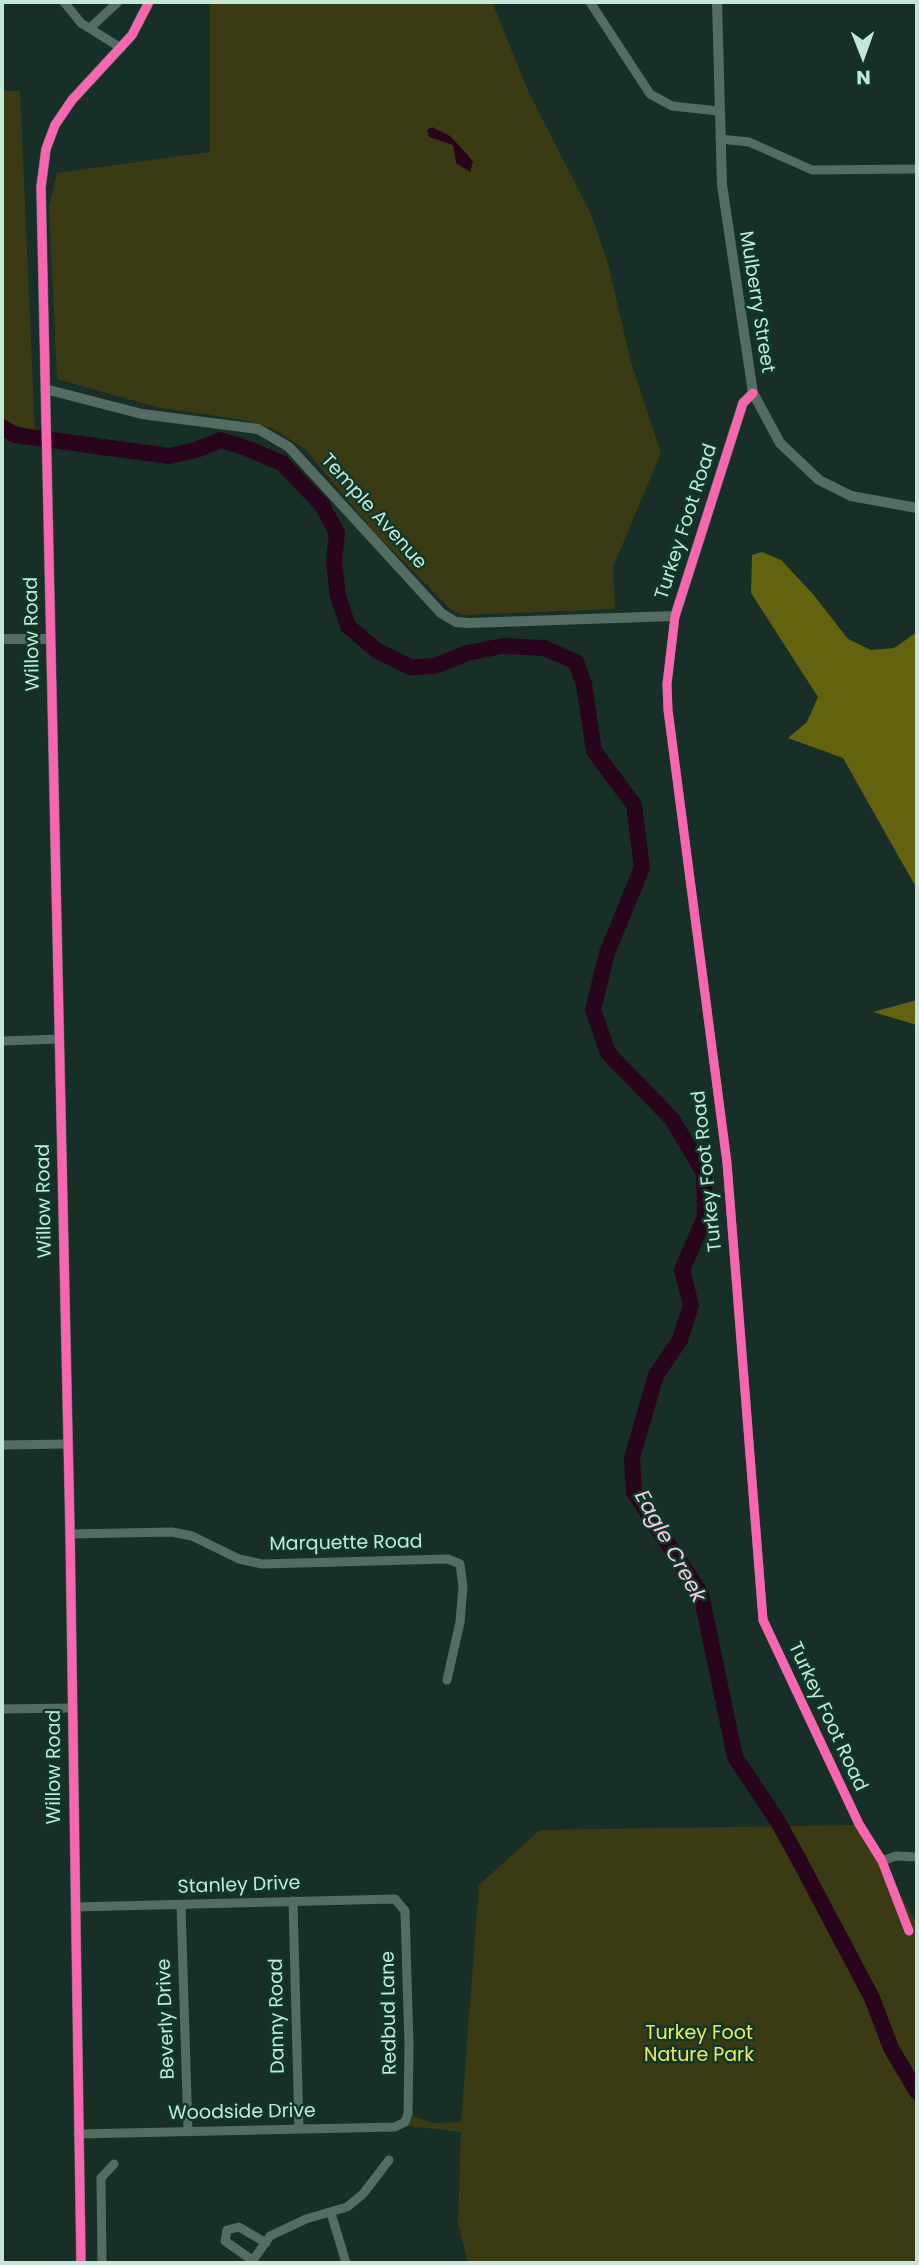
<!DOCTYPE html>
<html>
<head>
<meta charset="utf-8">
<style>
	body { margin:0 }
	#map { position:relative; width:919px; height:2265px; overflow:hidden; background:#182f27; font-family:Poppins,sans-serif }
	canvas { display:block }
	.frame { position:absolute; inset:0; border:4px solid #c3e8d7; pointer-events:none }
	.north { position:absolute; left:828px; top:21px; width:70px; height:70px; -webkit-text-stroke:5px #0e392a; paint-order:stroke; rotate:179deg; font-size:19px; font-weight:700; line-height:28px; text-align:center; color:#c3e8d7 }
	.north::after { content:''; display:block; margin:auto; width:24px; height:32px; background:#c3e8d7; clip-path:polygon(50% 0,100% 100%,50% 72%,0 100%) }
</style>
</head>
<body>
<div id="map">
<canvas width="919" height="2265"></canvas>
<div class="frame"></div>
<div class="north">N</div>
</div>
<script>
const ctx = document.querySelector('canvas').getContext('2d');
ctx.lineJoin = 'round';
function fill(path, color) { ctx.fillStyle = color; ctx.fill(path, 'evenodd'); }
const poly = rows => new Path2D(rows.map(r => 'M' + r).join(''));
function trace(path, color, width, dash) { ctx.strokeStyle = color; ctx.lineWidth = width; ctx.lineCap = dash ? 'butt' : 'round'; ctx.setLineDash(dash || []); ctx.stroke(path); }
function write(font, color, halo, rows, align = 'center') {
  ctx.font = font + ' Poppins,sans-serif'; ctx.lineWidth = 5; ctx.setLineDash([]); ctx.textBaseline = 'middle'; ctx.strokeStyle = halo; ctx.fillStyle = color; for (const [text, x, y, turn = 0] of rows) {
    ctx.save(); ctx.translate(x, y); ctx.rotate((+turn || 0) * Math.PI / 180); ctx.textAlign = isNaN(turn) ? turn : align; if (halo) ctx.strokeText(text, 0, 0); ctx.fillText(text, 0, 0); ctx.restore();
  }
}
fill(poly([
	[210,2,492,2,529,93,591,214,609,267,630,359,661,453,613,567,615,609,462,615,451,609,374,532,306,450,274,429,243,420,156,407,57,379,49,207,57,173,210,152],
	[2,91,20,91,35,432,2,421],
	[858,1825,917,1923,917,2263,468,2263,458,2223,461,2132,407,2126,413,2116,433,2123,461,2122,479,1885,540,1830]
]), '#3b3b13');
fill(poly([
	[762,552,781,560,812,593,848,639,871,650,894,648,917,632,917,889,843,758,788,738,807,722,818,697,751,593,752,555],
	[917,1000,917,1025,873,1012]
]), '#64620e');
fill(poly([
	[432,127,450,136,468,155,473,162,470,172,456,163,453,145,429,137,427,130]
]), '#29051d');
trace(poly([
	[2,427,15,435,169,456,196,450,221,440,246,448,282,463,322,505,337,533,334,561,338,596,348,626,376,650,410,667,435,666,467,653,503,646,544,648,576,662,584,684,594,751,634,805,642,868,607,953,593,1010,608,1053,672,1119,704,1173,705,1217,682,1270,691,1305,680,1340,656,1375,632,1458,634,1492,701,1594,735,1757,777,1820,798,1858,872,1998,891,2048,917,2092]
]), '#29051d', 16);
trace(poly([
	[64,2,81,23,121,48],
	[590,2,650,94,672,106,719,111],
	[90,28,118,2],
	[720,139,749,142,812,170,917,169],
	[675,616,667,684,668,710,727,1163,763,1620,859,1824,882,1861,909,1931],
	[2,1041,59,1039],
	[2,1445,67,1444],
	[70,1534,172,1532,192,1536,239,1559,262,1564,448,1559,460,1564,463,1587,460,1622,447,1680],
	[2,1709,73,1708],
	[882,1861,896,1856,917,1857],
	[293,1901,299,2129],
	[181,1905,188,2132],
	[75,1907,395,1899,405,1911,409,2045,408,2114,405,2122,395,2127,78,2134],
	[331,2213,346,2263],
	[252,2260,225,2241,227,2230,239,2227,266,2243],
	[102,2263,101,2178,114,2164],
	[251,2263,270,2236,306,2219,347,2207,363,2194,389,2160]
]), '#546d63', 9);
trace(poly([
	[717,2,722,185,753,393,780,443,819,480,851,496,917,508],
	[45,389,142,414,258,429,289,447,441,613,456,622,469,623,675,616,743,403,753,393],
	[2,639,50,639],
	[81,2263,70,1531,41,187,46,149,55,125,72,100,132,35,149,2]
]), '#546d63', 10);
trace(poly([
	[753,393,743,403,675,616,667,684,668,710,727,1163,763,1620,859,1824,882,1861,909,1931],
	[81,2263,70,1531,41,187,46,149,55,125,72,100,132,35,149,2]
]), '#f766af', 9);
write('19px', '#c3e8d7', '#0e392a', [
	["Mulberry Street",756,302,81],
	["Temple Avenue",373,512,48],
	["Turkey Foot Road",687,522,-72],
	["Willow Road",33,634,-91],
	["Turkey Foot Road",708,1171,-96],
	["Willow Road",45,1201,-91],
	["Marquette Road",346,1544,-1],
	["Turkey Foot Road",827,1717,65],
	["Willow Road",55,1767,-90],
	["Stanley Drive",239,1886,-2],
	["Redbud Lane",390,2013,-91],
	["Danny Road",278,2016,-91],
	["Beverly Drive",167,2019,-92],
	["Woodside Drive",242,2113,-1]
]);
write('19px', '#f3ea59', '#0e392a', [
	["Turkey Foot",699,2034],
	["Nature Park",699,2056]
]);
write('italic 21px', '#fbc9e3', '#0e392a', [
	["Eagle Creek",669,1547,61]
]);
</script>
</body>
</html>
